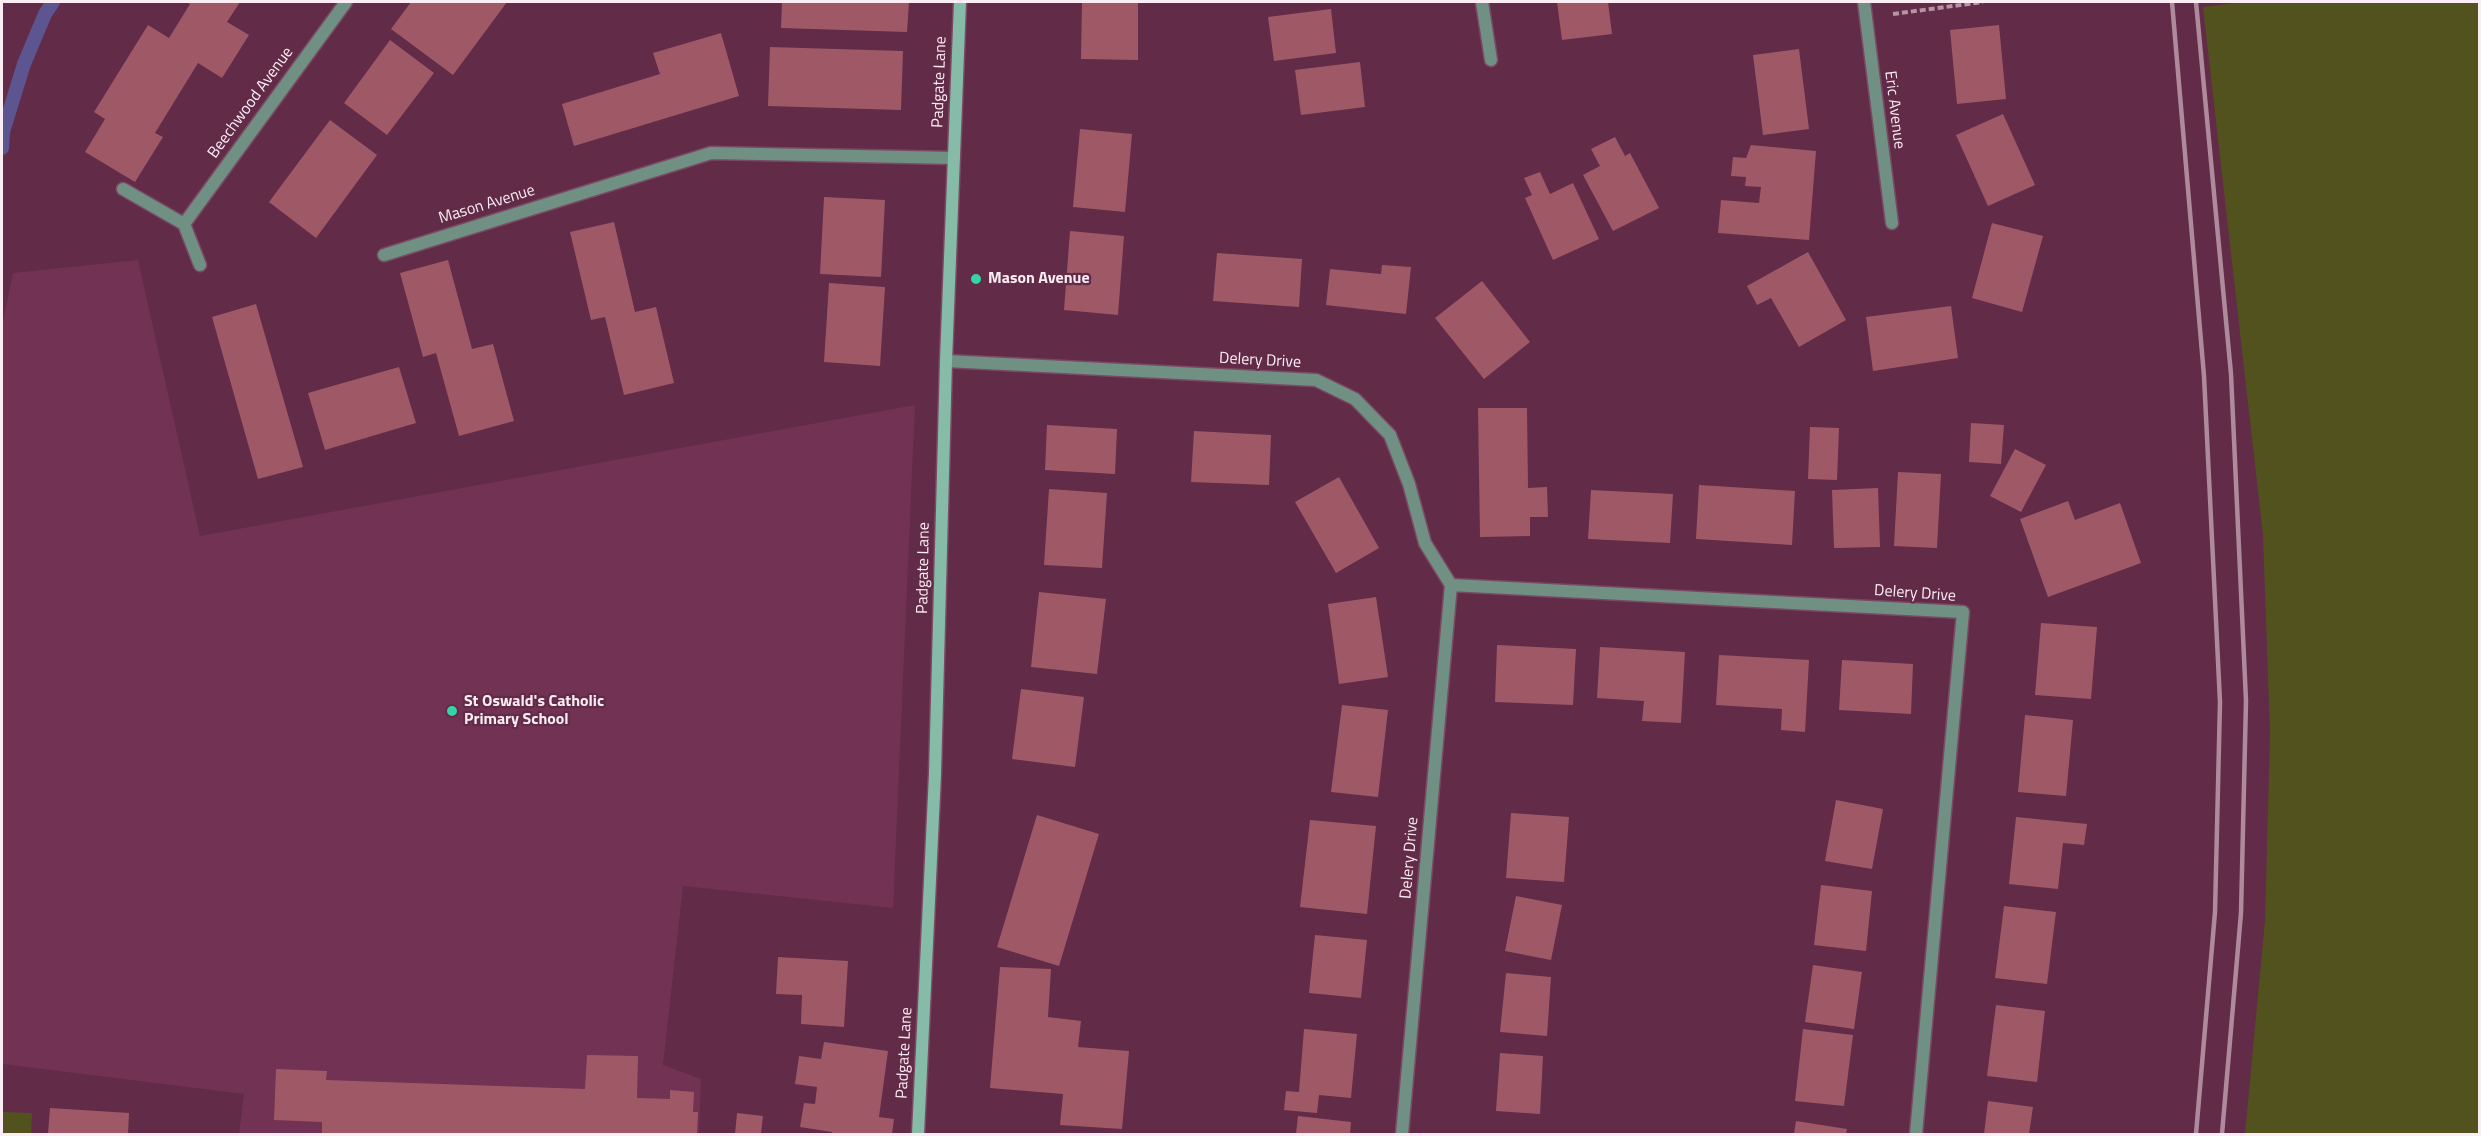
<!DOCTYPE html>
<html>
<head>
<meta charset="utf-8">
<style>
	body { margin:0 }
	#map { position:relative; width:2481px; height:1136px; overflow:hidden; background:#622b48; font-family:"Titillium Web",sans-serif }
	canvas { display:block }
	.frame { position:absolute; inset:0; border:3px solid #fbedf3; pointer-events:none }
</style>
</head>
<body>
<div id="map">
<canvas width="2481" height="1136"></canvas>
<div class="frame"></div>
</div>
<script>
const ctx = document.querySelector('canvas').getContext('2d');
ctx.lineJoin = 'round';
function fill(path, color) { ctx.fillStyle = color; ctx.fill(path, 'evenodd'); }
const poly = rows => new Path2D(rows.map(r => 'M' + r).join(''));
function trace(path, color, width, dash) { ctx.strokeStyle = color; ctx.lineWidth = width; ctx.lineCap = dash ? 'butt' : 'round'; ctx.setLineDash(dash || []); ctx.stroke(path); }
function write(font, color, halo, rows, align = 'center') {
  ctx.font = font + ' "Titillium Web",sans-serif'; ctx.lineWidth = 4.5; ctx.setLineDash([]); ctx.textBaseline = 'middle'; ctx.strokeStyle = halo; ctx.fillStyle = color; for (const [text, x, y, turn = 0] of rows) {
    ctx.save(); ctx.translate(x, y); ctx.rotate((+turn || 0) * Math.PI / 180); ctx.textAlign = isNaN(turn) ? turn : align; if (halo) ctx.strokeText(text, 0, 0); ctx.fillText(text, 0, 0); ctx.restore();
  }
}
fill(poly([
	[138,260,200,536,915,405,893,908,683,886,663,1065,701,1079,699,1134,239,1134,244,1094,2,1064,2,326,13,273]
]), '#713254');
fill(poly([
	[2244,2,2479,2,2479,1134,2245,1134,2265,920,2270,734,2263,535,2203,7],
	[2,1112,32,1113,31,1134,2,1134]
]), '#52521e');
trace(poly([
	[2,148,3,132,24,64,45,14,53,2]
]), '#5d5590', 14);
fill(poly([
	[186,2,240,2,227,22,249,35,222,78,198,63,155,133,163,137,135,182,85,152,105,119,94,112,148,25,169,38,190,4],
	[411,2,507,2,453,75,391,29],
	[782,2,909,2,907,32,781,28],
	[1082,2,1138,2,1138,60,1081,59],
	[1557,2,1608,2,1612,34,1562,40],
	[1331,9,1336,53,1274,61,1268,17],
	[1999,25,2006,99,1957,104,1950,30],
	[721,33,739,96,574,146,562,104,660,74,653,53],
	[390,40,434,73,387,135,344,103],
	[770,47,903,51,901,110,768,106],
	[1799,49,1809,129,1763,135,1753,55],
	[1360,62,1365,107,1301,115,1295,70],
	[2003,114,2035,185,1988,206,1956,135],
	[330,120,377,155,316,238,269,202],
	[1080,129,1132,134,1125,212,1073,207],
	[1615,137,1625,156,1630,153,1659,208,1613,231,1583,175,1600,166,1591,149],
	[1751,145,1816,151,1809,240,1718,233,1721,200,1759,203,1761,187,1745,186,1746,177,1731,176,1733,157,1746,158],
	[1540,172,1550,194,1573,183,1599,239,1553,260,1525,198,1532,195,1524,178],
	[824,197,885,200,881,277,820,274],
	[614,222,635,312,656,307,674,383,624,395,605,317,591,320,570,232],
	[1992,223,2043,236,2022,312,1972,298],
	[1070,231,1124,236,1118,315,1064,310],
	[1808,252,1846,320,1799,347,1771,298,1757,305,1747,286],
	[1217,253,1302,259,1299,307,1213,301],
	[448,260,472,349,493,344,514,421,459,436,436,353,423,357,400,273],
	[1382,265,1411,267,1406,314,1326,305,1330,269,1381,274],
	[1482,281,1530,342,1484,379,1435,318],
	[829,283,885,287,880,366,824,362],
	[256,304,303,467,258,479,212,317],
	[1951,306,1958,358,1873,371,1866,317],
	[399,367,416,423,325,450,308,393],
	[1478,408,1527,408,1528,488,1547,487,1548,517,1530,517,1530,536,1480,537],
	[1971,423,2004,425,2001,464,1969,462],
	[1047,425,1117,429,1115,474,1045,470],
	[1810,427,1839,428,1837,480,1808,479],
	[1194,431,1271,435,1269,485,1191,482],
	[2015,449,2046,465,2021,512,1990,496],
	[1898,472,1941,474,1937,548,1894,546],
	[1339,477,1379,548,1336,573,1295,502],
	[1699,485,1795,491,1792,545,1696,539],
	[1878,488,1880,547,1834,548,1832,490],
	[1049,489,1107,493,1102,568,1044,565],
	[1591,490,1673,494,1670,543,1588,539],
	[2068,501,2075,520,2120,503,2141,563,2048,597,2020,519],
	[1039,592,1106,599,1097,674,1031,667],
	[1376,597,1388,677,1339,684,1328,604],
	[2041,623,2097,627,2091,699,2035,695],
	[1497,645,1576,649,1573,705,1495,702],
	[1600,647,1685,652,1681,723,1642,721,1644,701,1597,698],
	[1719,655,1809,660,1805,732,1781,730,1782,709,1716,705],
	[1842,660,1913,664,1911,714,1839,710],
	[1021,689,1084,697,1075,767,1012,759],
	[1342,705,1388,710,1378,797,1331,792],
	[2025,715,2073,720,2066,796,2018,792],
	[1836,800,1883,809,1872,869,1825,861],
	[1511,813,1569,817,1564,882,1506,878],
	[1037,815,1099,834,1059,966,997,947],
	[2016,817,2087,824,2084,845,2063,843,2058,889,2009,884],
	[1310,820,1376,826,1367,914,1300,907],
	[1821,885,1872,891,1866,951,1814,945],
	[1516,896,1562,905,1551,960,1505,951],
	[2004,906,2056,912,2047,984,1995,978],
	[1315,935,1367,940,1361,998,1309,993],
	[778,957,848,961,844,1027,801,1024,802,995,776,994],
	[1813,965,1862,972,1854,1029,1805,1022],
	[1000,967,1051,969,1048,1017,1081,1021,1078,1047,1129,1051,1122,1129,1060,1125,1063,1094,990,1088],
	[1506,973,1551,977,1547,1036,1500,1032],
	[1996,1005,2045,1011,2037,1082,1987,1076],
	[1304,1029,1357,1034,1351,1098,1319,1095,1317,1113,1284,1110,1286,1091,1299,1092],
	[1803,1029,1853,1035,1844,1106,1795,1101],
	[824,1042,888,1051,879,1117,894,1119,892,1134,832,1134,832,1132,800,1127,804,1103,815,1104,817,1087,795,1084,799,1056,821,1059],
	[1500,1053,1543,1056,1540,1114,1496,1111],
	[587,1055,638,1056,637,1098,670,1099,670,1090,694,1092,693,1112,698,1112,697,1134,322,1134,322,1122,274,1120,276,1069,327,1071,326,1080,585,1089],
	[1988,1101,2033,1107,2029,1134,1984,1134],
	[50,1108,129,1113,128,1134,48,1134],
	[737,1113,763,1116,761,1134,735,1134],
	[1298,1116,1351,1122,1350,1134,1296,1134],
	[1796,1121,1847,1129,1846,1134,1794,1134]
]), '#9f5966');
const street = poly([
	[1482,2,1491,60],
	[1864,2,1892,223],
	[123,189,184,224,200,265],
	[184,224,346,2],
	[384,255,711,153,954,158],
	[946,361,1316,380,1355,399,1390,435,1409,484,1425,543,1451,585,1402,1134],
	[1451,585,1963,612,1916,1134]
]);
const secondary = poly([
	[918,1134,935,774,946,361,960,2]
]);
trace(street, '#7a4a63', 15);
trace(secondary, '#7a4a63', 15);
trace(poly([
	[1893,14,1983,2]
]), '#b594a5', 4, [6, 3]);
trace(street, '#6f9083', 12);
trace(secondary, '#86bca7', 12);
trace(poly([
	[2172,2,2204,376,2220,702,2215,912,2196,1134],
	[2196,2,2231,374,2246,701,2241,913,2222,1134]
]), '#ad8a9c', 4.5);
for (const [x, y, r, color] of [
	[976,279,6,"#35d4a7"],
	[452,711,6,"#35d4a7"]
]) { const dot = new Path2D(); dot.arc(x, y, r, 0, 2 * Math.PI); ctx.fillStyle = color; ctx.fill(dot); trace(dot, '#622b48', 2); }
write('16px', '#fbedf3', '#622b48', [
	["Padgate Lane",940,82,-88],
	["Beechwood Avenue",251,103,-54],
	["Eric Avenue",1894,110,83],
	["Mason Avenue",487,205,-17],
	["Delery Drive",1260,361,3],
	["Padgate Lane",924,568,-89],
	["Delery Drive",1915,594,4],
	["Delery Drive",1410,858,-85],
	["Padgate Lane",905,1053,-87]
]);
write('bold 16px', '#fbedf3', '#622b48', [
	["Mason Avenue",988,279],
	["St Oswald's Catholic",464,702],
	["Primary School",464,720]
], 'left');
</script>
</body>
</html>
